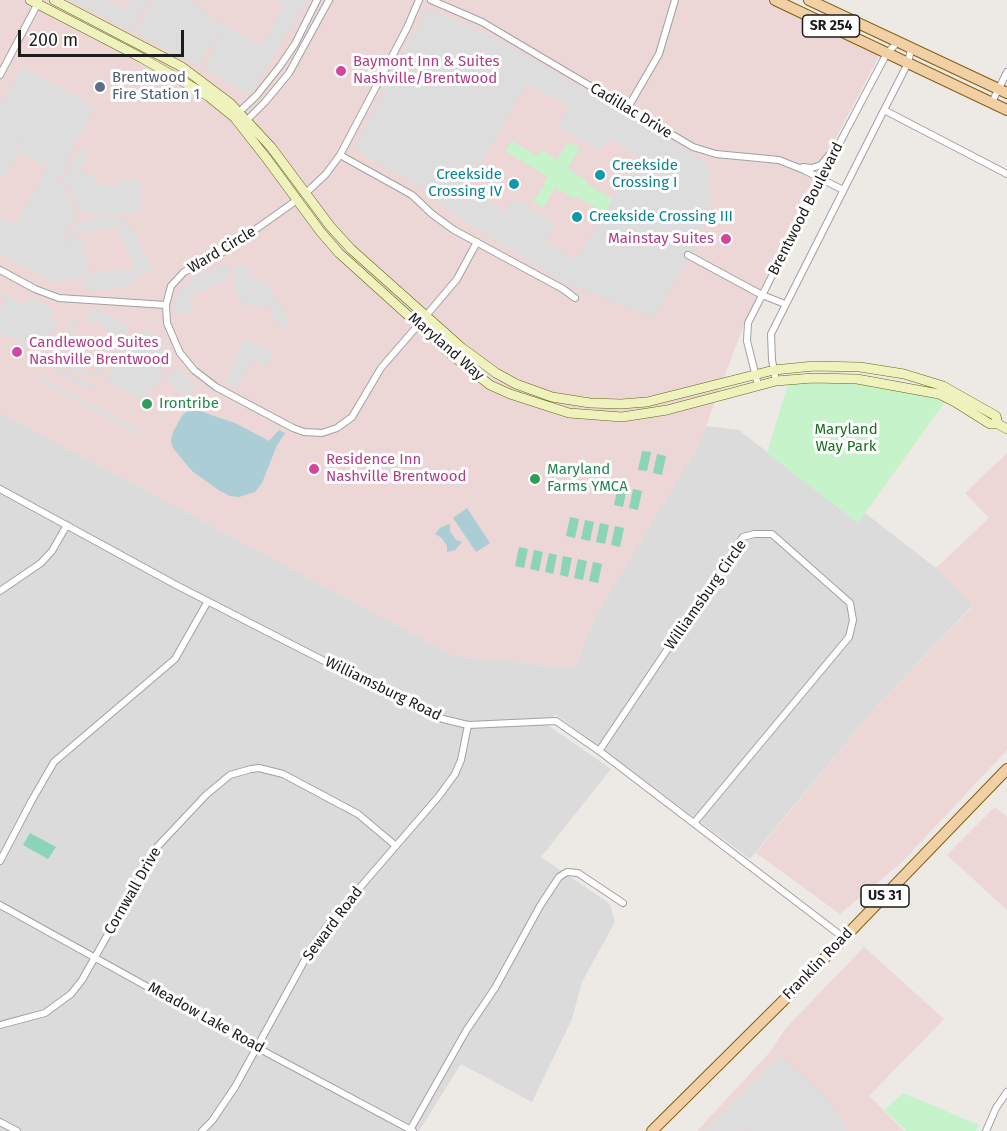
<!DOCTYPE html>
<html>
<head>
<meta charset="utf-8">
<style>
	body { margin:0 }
	#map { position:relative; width:1007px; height:1131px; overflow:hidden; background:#edeae5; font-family:"Fira Sans",sans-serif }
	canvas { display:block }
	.scale { position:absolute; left:18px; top:30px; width:166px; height:27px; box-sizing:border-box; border:3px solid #1d1d1d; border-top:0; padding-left:8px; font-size:18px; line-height:21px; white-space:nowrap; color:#1d1d1d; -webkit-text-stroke:4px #fff; paint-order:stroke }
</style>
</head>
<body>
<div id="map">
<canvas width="1007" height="1131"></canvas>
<div class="scale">200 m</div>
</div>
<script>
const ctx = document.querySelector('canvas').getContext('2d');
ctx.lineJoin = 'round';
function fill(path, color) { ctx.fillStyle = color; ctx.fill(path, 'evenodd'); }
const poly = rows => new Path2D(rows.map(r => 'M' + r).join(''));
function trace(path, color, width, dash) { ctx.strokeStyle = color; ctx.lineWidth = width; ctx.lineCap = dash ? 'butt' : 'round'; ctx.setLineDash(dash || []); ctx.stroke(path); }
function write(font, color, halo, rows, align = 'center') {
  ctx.font = font + ' "Fira Sans",sans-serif'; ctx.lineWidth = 6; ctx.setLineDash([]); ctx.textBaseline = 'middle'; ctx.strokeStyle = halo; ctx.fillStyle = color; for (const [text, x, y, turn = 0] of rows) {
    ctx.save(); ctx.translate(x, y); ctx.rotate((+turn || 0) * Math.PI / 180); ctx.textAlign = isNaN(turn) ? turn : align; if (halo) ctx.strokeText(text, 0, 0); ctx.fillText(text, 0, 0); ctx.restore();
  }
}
fill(poly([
	[0,412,453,655,574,668,598,611,699,445,706,426,739,430,858,523,865,513,936,568,973,605,876,707,750,859,555,714,549,726,611,769,541,857,610,904,615,922,582,982,572,1019,532,1102,461,1064,419,1131,0,1131]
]), '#dbdbdb');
fill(poly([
	[0,0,766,0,880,54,811,185,746,319,699,445,598,611,574,668,453,655,0,412],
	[1007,453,1007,750,901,863,840,914,756,853,876,707,973,606,936,568,989,518,965,493],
	[995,807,1007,817,1007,910,947,855],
	[864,947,944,1019,869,1096,904,1131,697,1131,769,1053,786,1028]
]), '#ecd6d6');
fill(poly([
	[512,141,537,156,541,150,557,160,568,142,580,148,568,168,587,181,586,183,613,200,605,213,577,197,576,199,555,188,543,208,533,202,548,177,505,151],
	[837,379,891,385,945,402,858,523,767,453,788,384],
	[903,1093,979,1125,976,1131,906,1131,884,1110]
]), '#c6f3c9');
fill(poly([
	[642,451,651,452,647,471,638,470],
	[657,454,666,456,662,475,653,473],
	[618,486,627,488,623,507,614,505],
	[633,489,642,491,638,510,629,508],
	[570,517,579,519,575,538,566,536],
	[585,520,594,522,590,541,581,539],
	[600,523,609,525,605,544,596,542],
	[615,526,624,528,620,547,611,545],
	[519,547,528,549,524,568,515,566],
	[534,550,543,552,539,571,530,569],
	[549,553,557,555,553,574,545,572],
	[563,556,572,558,568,577,560,575],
	[578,559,587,561,583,580,574,578],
	[593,562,602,564,598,583,589,581],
	[30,833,56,847,48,859,23,845]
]), '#8bd4b7');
fill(poly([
	[71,0,106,0,125,10,131,0,149,0,133,31],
	[153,0,190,0,224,25,262,45,284,6,274,0,308,0,250,95,205,70,222,29,198,66,136,33],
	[427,8,496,38,708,163,711,200,694,252,653,318,563,282,442,206,437,198,355,148],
	[527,84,569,106,558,127,599,151,609,138,638,156,576,260,545,241,555,224,515,198,505,212,466,187],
	[23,67,95,107,69,155,46,143,71,158,60,178,77,216,65,231,69,259,67,233,82,239,90,274,134,268,118,227,79,233,68,231,74,225,98,217,114,217,128,221,121,225,128,224,136,233,153,271,137,276,138,279,119,288,85,292,84,276,73,280,50,281,0,254,0,217,15,225,48,167,18,152,24,137,17,148,17,161,5,177,0,178,0,120,13,125,0,118,0,104],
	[81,146,90,151,80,170,97,180,96,185,119,185,118,179,141,181,141,206,137,213,106,215,78,211,74,196,63,179],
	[225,264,230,271,228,281,195,295,191,302,191,312,175,316,174,307,180,289,197,276],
	[236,265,248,267,252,276,266,284,290,319,290,325,284,330,277,321,275,322,271,317,272,312,269,308,247,305,236,295,234,267],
	[4,294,21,304,28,301,30,297,54,310,51,320,58,323,43,349,37,346,34,350,0,332,0,309,6,302,0,297],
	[95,308,129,327,125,334,122,334,120,337,103,329,105,325,95,320,93,324,86,321,90,311,93,312],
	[73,319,78,321,60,358,55,355],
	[144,330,163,340,161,345,166,348,157,367,165,376,142,400,106,380,124,348,137,332,141,334],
	[117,338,121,341,108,364,98,377,94,374],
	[244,338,273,352,266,368,252,359,237,388,224,381],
	[61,358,92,374,91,378,76,373,58,362],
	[46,359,73,377,95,385,93,390,65,378,44,363],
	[177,367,196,386,185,398,166,379],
	[38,376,141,430,139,435,36,380],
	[780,1055,829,1100,840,1114,847,1131,749,1131,747,1129,744,1131,704,1131]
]), '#ddd');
fill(poly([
	[197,410,235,423,269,441,279,430,285,433,277,445,262,483,255,492,239,497,230,496,220,491,192,471,173,448,171,441,173,432,182,416,186,412],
	[467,508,490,543,476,552,453,518],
	[450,524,450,531,456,540,462,542,455,550,447,552,447,546,442,538,435,534,441,527]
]), '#aacdd6');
const street = poly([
	[431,0,482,22,693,147,716,154,779,160,804,170,843,190],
	[0,75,39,1],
	[992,102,1007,72],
	[627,109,659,54,675,0],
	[884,110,1007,174],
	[236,115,257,95,280,66,295,44,317,0],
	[245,122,265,102,289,73,329,0],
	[340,155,412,195,432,214,454,230,563,289,575,298],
	[803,167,812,168,821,165,829,155],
	[306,193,326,174,340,155,407,28,419,0],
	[297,200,225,251,184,272,171,286,166,305,167,323,180,353,194,370,216,387,293,428,304,432,322,433,337,428,352,417,381,368,419,324],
	[688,255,762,295,785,304],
	[0,270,35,289,59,298,166,305],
	[425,317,457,279,477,242],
	[776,381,772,360,771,334,884,110,908,63,911,49],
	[758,385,747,341,748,323,838,146,887,53,898,42],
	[0,489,176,585,418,709,443,719,468,725,556,721,602,753,844,938],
	[0,591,41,563,52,551,67,525],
	[599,751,743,537,754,534,772,534,850,603,853,620,849,637,694,823],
	[0,861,32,800,54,762,175,659,208,601],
	[0,905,256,1047,413,1131],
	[0,1025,45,1013,71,994,82,980,158,846,206,795,230,775,251,769,259,768,283,774,358,814,396,846],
	[0,1122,17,1131],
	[410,1130,466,1031,495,988,540,906,559,877,567,872,578,873,623,903],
	[202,1131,212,1121,235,1087,312,947,331,921,439,796,455,774,461,760,468,725],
	[986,1131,996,1108,1007,1092]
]);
const secondary = poly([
	[30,0,142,58,208,96,234,117,267,159,320,231,339,253,453,356,490,385,510,394,569,413,622,417,667,410,776,381,813,378,857,379,939,394,955,402,990,424,998,424],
	[54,0,182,67,230,103,271,147,330,226,351,249,462,348,496,373,516,384,552,397,590,403,621,404,647,402,774,370,814,366,860,367,904,374,943,386,996,416,998,424,1007,429]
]);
const primary = poly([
	[775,0,1007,110],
	[809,0,1007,93],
	[652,1131,787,997,1007,769]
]);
trace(street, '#a1a1a1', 8);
trace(secondary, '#606811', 10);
trace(primary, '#865e11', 12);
trace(street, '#fff', 6);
trace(secondary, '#f0f2be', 9);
trace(primary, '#f1d0a6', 10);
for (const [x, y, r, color] of [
	[341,71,6,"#d1479c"],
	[100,87,6,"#5c6f8a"],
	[600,175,6,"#0f9aa8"],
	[514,184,6,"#0f9aa8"],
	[577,217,6,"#0f9aa8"],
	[726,239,6,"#d1479c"],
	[17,352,6,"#d1479c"],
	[147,404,6,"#2e9e5b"],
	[314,469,6,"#d1479c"],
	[535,479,6,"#2e9e5b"]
]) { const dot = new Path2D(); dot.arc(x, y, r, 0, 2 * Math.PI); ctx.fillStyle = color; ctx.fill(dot); trace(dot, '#fff', 2); }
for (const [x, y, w] of [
	[831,26,57],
	[885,896,48]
]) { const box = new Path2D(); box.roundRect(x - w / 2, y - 11, w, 22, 4.5); ctx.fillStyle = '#fff'; ctx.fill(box); trace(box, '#1d1d1d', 1.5); }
write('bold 14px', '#1d1d1d', null, [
	["SR 254",831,26],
	["US 31",885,896]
]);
write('15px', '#b23c85', '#fff', [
	["Baymont Inn & Suites",353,62],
	["Nashville/Brentwood",353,79],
	["Mainstay Suites",714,239,"right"],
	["Candlewood Suites",29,343],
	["Nashville Brentwood",29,360],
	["Residence Inn",326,460],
	["Nashville Brentwood",326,477]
], 'left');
write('15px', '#4e5e75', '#fff', [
	["Brentwood",112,78],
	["Fire Station 1",112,95]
], 'left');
write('15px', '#1d1d1d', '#fff', [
	["Cadillac Drive",631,111,31],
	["Brentwood Boulevard",806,209,-63],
	["Ward Circle",222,250,-31],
	["Maryland Way",446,347,41],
	["Williamsburg Circle",706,595,-55],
	["Williamsburg Road",383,689,26],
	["Cornwall Drive",133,891,-60],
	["Seward Road",333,924,-53],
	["Franklin Road",818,964,-46],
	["Meadow Lake Road",206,1018,29]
]);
write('15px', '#0d838f', '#fff', [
	["Creekside",612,166],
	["Crossing I",612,183],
	["Creekside",502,175,"right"],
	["Crossing IV",502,192,"right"],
	["Creekside Crossing III",589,217]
], 'left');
write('15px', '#27864d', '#fff', [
	["Irontribe",159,404],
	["Maryland",547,470],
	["Farms YMCA",547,487]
], 'left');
write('15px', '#186f1e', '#fff', [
	["Maryland",846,430],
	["Way Park",846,447]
]);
</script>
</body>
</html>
